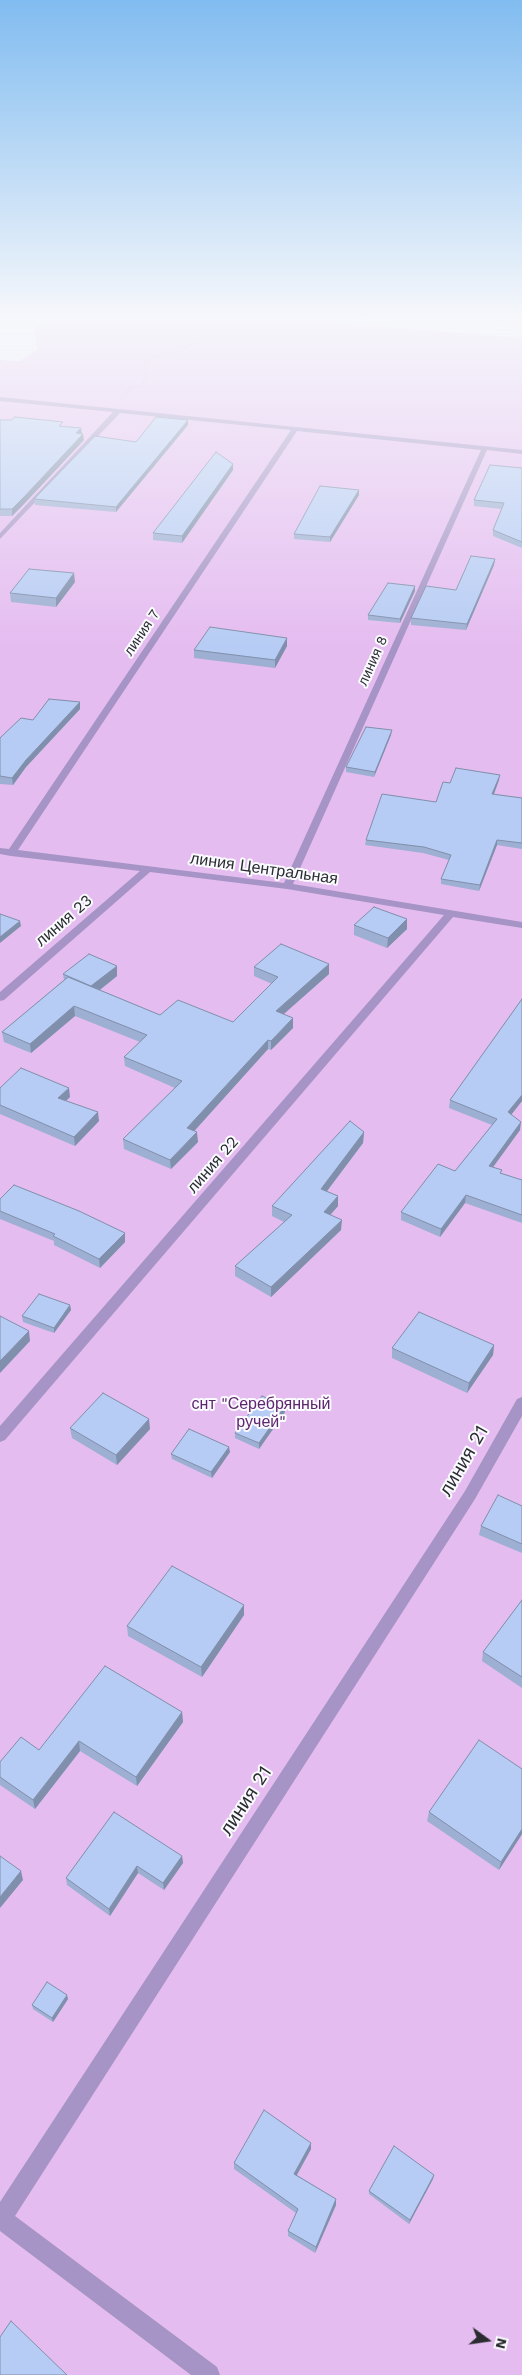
<!DOCTYPE html>
<html>
<head>
<meta charset="utf-8">
<style>
	body { margin:0 }
	#map { position:relative; width:522px; height:2375px; overflow:hidden; background:#ecedf7; font-family:"Work Sans",sans-serif }
	canvas { display:block }
	.north { position:absolute; left:462px; top:2315px; width:50px; height:50px; -webkit-text-stroke:4px #fafbff; paint-order:stroke; rotate:104deg; font-size:14px; font-weight:700; line-height:20px; text-align:center; color:#2b2c2f }
	.north::after { content:''; display:block; margin:auto; width:18px; height:22px; background:#2b2c2f; clip-path:polygon(50% 0,100% 100%,50% 72%,0 100%) }
</style>
</head>
<body>
<div id="map">
<canvas width="522" height="2375"></canvas>
<div class="north">N</div>
</div>
<script>
const ctx = document.querySelector('canvas').getContext('2d');
ctx.lineJoin = 'round';
function fill(path, color) { ctx.fillStyle = color; ctx.fill(path, 'evenodd'); }
const poly = rows => new Path2D(rows.map(r => 'M' + r).join(''));
function trace(path, color, width, dash) { ctx.strokeStyle = color; ctx.lineWidth = width; ctx.lineCap = dash ? 'butt' : 'round'; ctx.setLineDash(dash || []); ctx.stroke(path); }
function write(font, color, halo, rows, align = 'center') {
  ctx.font = font + ' "Work Sans",sans-serif'; ctx.lineWidth = 4; ctx.setLineDash([]); ctx.textBaseline = 'middle'; ctx.strokeStyle = halo; ctx.fillStyle = color; for (const [text, x, y, turn = 0] of rows) {
    ctx.save(); ctx.translate(x, y); ctx.rotate((+turn || 0) * Math.PI / 180); ctx.textAlign = isNaN(turn) ? turn : align; if (halo) ctx.strokeText(text, 0, 0); ctx.fillText(text, 0, 0); ctx.restore();
  }
}
fill(poly([
	[58,314,240,314,522,338,522,2375,0,2375,0,360,19,361,37,350,34,328],
	[370,314,522,314,522,327]
]), '#e5bcf0');
trace(poly([
	[320,314,522,331],
	[127,394,129,388,142,386,147,372,145,360,185,348,205,337,245,327,249,314]
]), '#a5a6ad', 2, [0.5, 2]);
fill(poly([
	[0,397,522,450,522,454,487,450,293,884,522,922,522,928,453,917,5,1440,0,1442,0,1426,444,915,287,889,150,872,4,1000,0,1001,0,992,140,871,11,856,0,854,0,848,9,849,291,430,120,413,0,539,0,533,113,412,0,401,0,397],
	[297,431,481,450,284,883,18,850,297,431],
	[522,1397,522,1416,475,1499,15,2216,217,2367,220,2375,191,2375,0,2231,0,2202,465,1491,517,1399,522,1397]
]), '#a594c5');
fill(poly([
	[0,420,81,428,81,434,84,440,24,504,12,516,0,516],
	[188,420,188,425,116,512,35,505,34,499,136,442],
	[233,464,233,470,182,543,153,540,153,533],
	[522,468,522,548,493,536,493,530,502,509,474,506,474,500],
	[359,490,359,495,330,542,294,539,294,534],
	[495,559,494,565,466,630,411,625,411,618,456,590],
	[75,582,56,607,11,602,10,593],
	[415,591,400,623,368,620,368,615],
	[287,638,287,646,275,668,194,658,194,650],
	[80,709,26,767,13,785,0,784,0,738,33,720],
	[391,735,374,777,346,772,346,767],
	[499,780,494,794,522,798,522,849,497,845,479,891,441,884,441,879,449,860,423,853,365,845,366,840,436,802,450,783],
	[354,925,407,929,387,948,354,935],
	[329,964,329,974,283,1014,293,1028,271,1050,268,1049,194,1131,198,1142,171,1169,124,1149,123,1139,175,1088,125,1066,124,1057,140,1042,75,1016,31,1053,4,1042,2,1032,64,980,63,974,117,976,100,990,160,1015,233,1022,272,984,254,976,254,967],
	[522,999,522,1101,511,1115,520,1130,493,1167,502,1170,501,1173,522,1180,522,1223,465,1203,440,1237,401,1220,401,1212,455,1171,492,1125,449,1108,450,1100],
	[0,1088,70,1097,66,1101,99,1121,75,1146,0,1114],
	[364,1132,363,1143,327,1191,338,1196,338,1206,330,1215,341,1230,271,1297,235,1276,235,1266,284,1222,272,1216,272,1206],
	[0,1199,125,1242,100,1268,54,1245,54,1241,0,1219],
	[70,1305,71,1310,54,1333,23,1322,22,1316],
	[494,1345,493,1355,467,1393,392,1358,392,1348],
	[285,1412,259,1449,235,1438,235,1433],
	[70,1428,150,1429,117,1465,72,1438],
	[230,1452,212,1478,172,1459,171,1454],
	[522,1506,522,1553,479,1535,481,1526],
	[522,1600,522,1688,482,1661,483,1652],
	[244,1605,244,1615,202,1677,128,1636,127,1626],
	[182,1712,183,1722,137,1786,80,1751,35,1809,0,1785,0,1762,39,1750],
	[429,1812,522,1834,499,1870,427,1821],
	[182,1856,183,1863,164,1890,138,1873,110,1916,67,1885,66,1878],
	[68,1999,53,2022,33,2009,32,2005],
	[311,2143,311,2149,297,2175,336,2199,336,2205,315,2253,288,2236,288,2231,296,2213,234,2169,234,2163],
	[433,2179,409,2224,369,2194,369,2191]
]), '#9dafd2');
fill(poly([
	[188,420,188,425,116,512,116,507],
	[81,428,82,434,76,433],
	[83,434,84,440,24,504,12,516,12,509],
	[233,464,233,470,182,543,182,536],
	[359,490,359,495,330,542,330,537],
	[495,559,494,565,466,630,467,624],
	[74,573,75,582,56,607,56,598],
	[415,586,415,591,400,623,400,619],
	[287,638,287,646,275,668,275,660],
	[80,702,80,709,26,767,13,785,12,778,26,760],
	[392,730,391,735,374,777,375,772],
	[500,775,499,780,492,799,492,794],
	[497,840,497,845,479,891,480,885],
	[407,919,407,929,387,948,388,938],
	[20,921,21,926,0,943,0,937],
	[329,964,329,974,276,1021,276,1011],
	[117,966,117,976,92,996,91,986],
	[74,1006,75,1016,31,1053,30,1044],
	[293,1018,293,1028,271,1050,271,1041],
	[268,1040,268,1049,188,1138,187,1128],
	[69,1088,70,1097,59,1107,58,1098],
	[522,1095,522,1101,507,1120,508,1112],
	[98,1112,99,1121,75,1146,74,1137],
	[521,1122,520,1130,488,1174,489,1166],
	[197,1132,198,1142,171,1169,170,1160],
	[364,1132,363,1143,321,1199,321,1189],
	[466,1195,465,1203,440,1237,441,1229],
	[338,1196,338,1206,324,1222,324,1212],
	[342,1220,341,1230,271,1297,271,1287],
	[125,1233,125,1242,100,1268,99,1259],
	[70,1305,71,1310,54,1333,54,1328],
	[29,1331,30,1341,0,1373,0,1361],
	[494,1345,493,1355,467,1393,469,1383],
	[285,1406,285,1412,259,1449,259,1443],
	[149,1419,150,1429,117,1465,116,1455],
	[229,1447,230,1452,212,1478,211,1472],
	[244,1605,244,1615,202,1677,201,1667],
	[182,1712,183,1722,137,1786,136,1777],
	[79,1741,80,1751,35,1809,33,1800],
	[522,1829,522,1834,499,1870,501,1862],
	[182,1856,183,1863,164,1890,163,1883],
	[137,1866,138,1873,110,1916,109,1909],
	[21,1871,23,1880,0,1908,0,1897],
	[67,1995,68,1999,53,2022,52,2018],
	[311,2143,311,2149,294,2180,294,2174],
	[434,2175,433,2179,409,2224,410,2220],
	[336,2199,336,2205,315,2253,316,2247]
]), '#808fab');
const building = poly([
	[15,417,63,422,59,426,81,428,76,433,83,434,24,497,12,509,0,509,0,420,11,420,15,417],
	[156,417,188,420,116,507,34,499,95,436,136,442,156,417],
	[216,452,233,464,182,536,153,533,216,452],
	[490,465,522,468,522,542,493,530,504,503,474,500,490,465],
	[320,486,359,490,330,537,294,534,320,486],
	[471,556,495,559,467,624,411,618,426,586,456,590,471,556],
	[29,569,74,573,56,598,10,593,29,569],
	[388,583,415,586,400,619,368,615,388,583],
	[210,627,287,638,275,660,194,650,210,627],
	[49,699,80,702,26,760,12,778,0,776,0,738,21,718,33,720,49,699],
	[366,727,392,730,375,772,346,767,366,727],
	[456,768,500,775,492,794,522,798,522,843,497,840,480,885,441,879,451,855,424,847,366,840,382,794,436,802,443,782,450,783,456,768],
	[374,907,407,919,388,938,354,925,374,907],
	[0,914,20,921,0,937,0,914],
	[281,944,329,964,276,1011,293,1018,271,1041,268,1040,187,1128,197,1132,170,1160,123,1139,182,1081,124,1057,147,1035,74,1006,30,1044,2,1032,68,977,160,1015,178,1000,233,1022,278,977,254,967,281,944],
	[89,954,117,966,91,986,63,974,89,954],
	[522,999,522,1095,508,1112,521,1122,489,1166,502,1170,500,1173,522,1180,522,1215,466,1195,441,1229,401,1212,438,1164,455,1171,497,1119,450,1100,522,999],
	[21,1068,69,1088,58,1098,98,1112,74,1137,0,1105,0,1088,21,1068],
	[350,1121,364,1132,321,1189,338,1196,324,1212,342,1220,271,1287,235,1266,292,1215,272,1206,350,1121],
	[14,1185,79,1211,125,1233,99,1259,53,1236,55,1234,0,1211,0,1199,14,1185],
	[39,1294,70,1305,54,1328,22,1316,39,1294],
	[419,1312,494,1345,469,1383,392,1348,419,1312],
	[0,1316,29,1331,0,1361,0,1316],
	[103,1393,149,1419,116,1455,70,1428,103,1393],
	[262,1396,285,1406,259,1443,235,1433,262,1396],
	[189,1429,229,1447,211,1472,171,1454,189,1429],
	[498,1495,522,1506,522,1544,481,1526,498,1495],
	[172,1566,244,1605,201,1667,127,1626,172,1566],
	[522,1600,522,1677,483,1652,522,1600],
	[105,1666,182,1712,136,1777,79,1741,33,1800,0,1777,0,1762,21,1737,39,1750,105,1666],
	[479,1740,522,1769,522,1829,501,1862,429,1812,479,1740],
	[114,1812,182,1856,163,1883,137,1866,109,1909,66,1878,114,1812],
	[0,1856,21,1871,0,1897,0,1856],
	[47,1982,67,1995,52,2018,32,2005,47,1982],
	[264,2110,311,2143,294,2174,336,2199,316,2247,288,2231,298,2209,234,2163,264,2110],
	[394,2146,434,2175,410,2220,369,2191,394,2146],
	[11,2321,67,2375,0,2375,0,2337,11,2321]
]);
fill(building, '#b7ccf4');
trace(building, '#808fab', 1);
const sky = ctx.createLinearGradient(0, 0, 0, 646);
sky.addColorStop(0, '#81bcf0');
sky.addColorStop(0.49, '#f6f7fb');
sky.addColorStop(1, '#f6f7fb00');
ctx.fillStyle = sky;
ctx.fillRect(0, 0, 522, 646);
write('14px', '#2b2c2f', '#fafbff', [
	["линия 7",142,633,-56],
	["линия 8",373,661,-66]
]);
write('16px', '#2b2c2f', '#fafbff', [
	["линия Центральная",264,869,8],
	["линия 23",64,921,-41],
	["линия 22",213,1165,-49]
]);
write('16px', '#5f246e', '#fafbff', [
	["снт \"Серебрянный",261,1404],
	["ручей\"",261,1422]
]);
write('19px', '#2b2c2f', '#fafbff', [
	["линия 21",464,1461,-60],
	["линия 21",246,1801,-57]
]);
</script>
</body>
</html>
